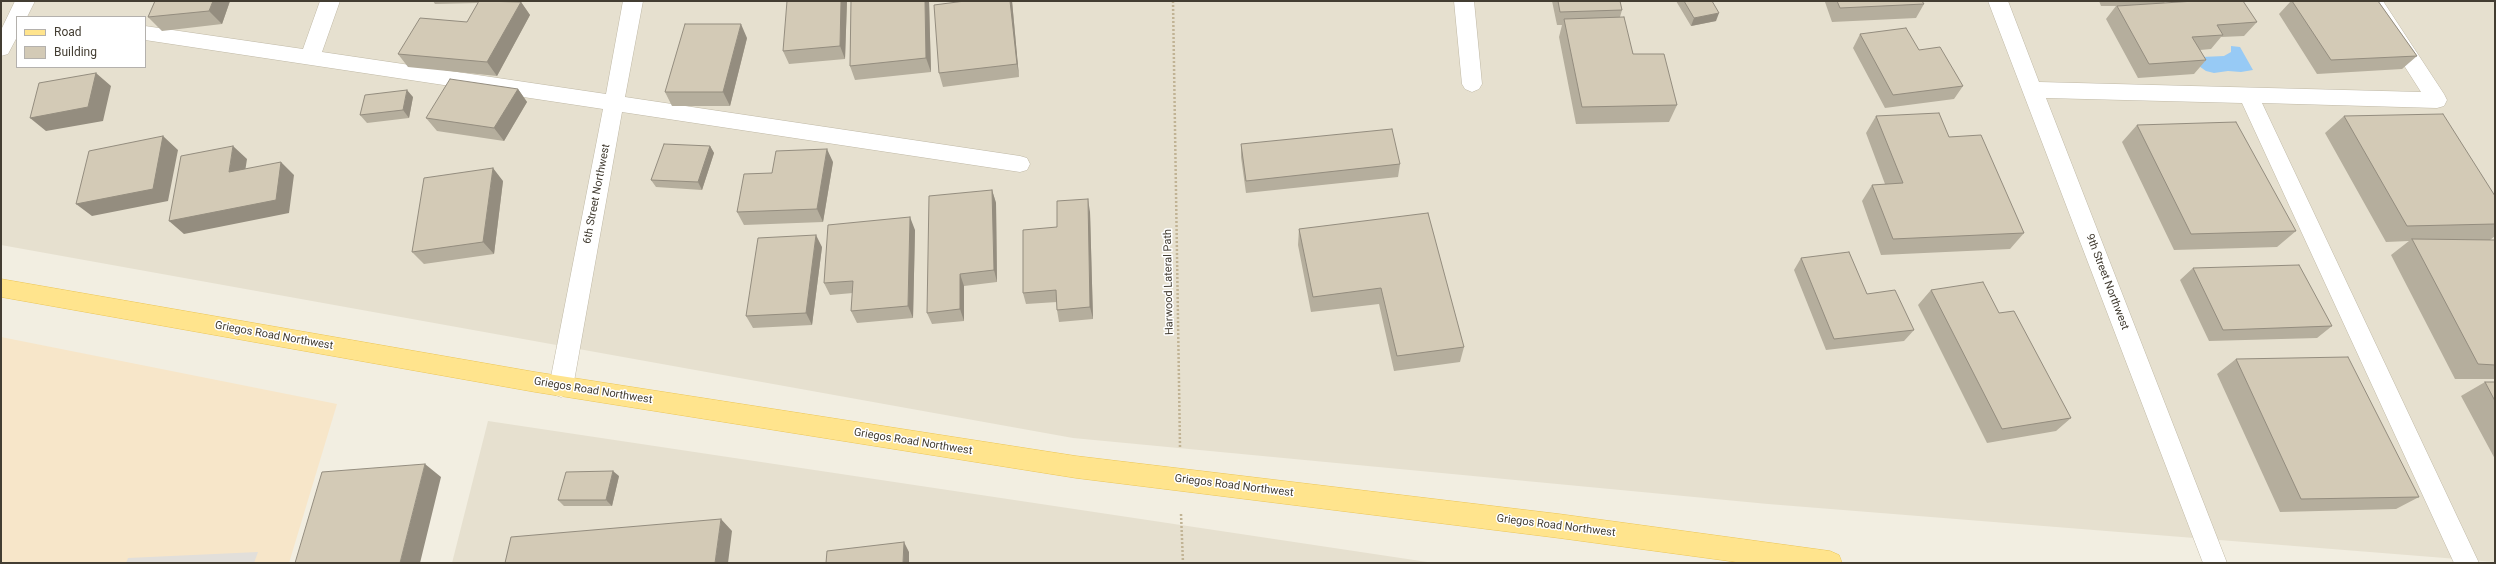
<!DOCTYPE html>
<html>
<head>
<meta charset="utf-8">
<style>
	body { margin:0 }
	#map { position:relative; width:2496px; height:564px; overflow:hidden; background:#f2eee1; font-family:Roboto,sans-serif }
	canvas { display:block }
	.frame { position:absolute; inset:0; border:2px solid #433d32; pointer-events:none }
	.legend { position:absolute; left:16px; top:16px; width:130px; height:52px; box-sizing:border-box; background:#fff; border:1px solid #b4b1ad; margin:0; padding:5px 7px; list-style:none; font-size:12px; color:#433d32 }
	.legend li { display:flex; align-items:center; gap:8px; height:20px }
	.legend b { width:20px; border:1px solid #b4b1ad }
</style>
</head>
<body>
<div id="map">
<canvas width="2496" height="564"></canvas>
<div class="frame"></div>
<ul class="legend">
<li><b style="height:5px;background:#ffe48d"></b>Road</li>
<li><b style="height:11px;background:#d3cab6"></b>Building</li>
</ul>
</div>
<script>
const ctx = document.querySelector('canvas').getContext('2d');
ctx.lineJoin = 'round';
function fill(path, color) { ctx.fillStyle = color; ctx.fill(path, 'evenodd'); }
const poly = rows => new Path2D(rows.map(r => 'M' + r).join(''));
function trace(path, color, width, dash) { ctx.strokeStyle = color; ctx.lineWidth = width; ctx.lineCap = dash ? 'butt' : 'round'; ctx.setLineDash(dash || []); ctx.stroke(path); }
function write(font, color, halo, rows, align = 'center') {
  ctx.font = font + ' Roboto,sans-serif'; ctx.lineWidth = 3; ctx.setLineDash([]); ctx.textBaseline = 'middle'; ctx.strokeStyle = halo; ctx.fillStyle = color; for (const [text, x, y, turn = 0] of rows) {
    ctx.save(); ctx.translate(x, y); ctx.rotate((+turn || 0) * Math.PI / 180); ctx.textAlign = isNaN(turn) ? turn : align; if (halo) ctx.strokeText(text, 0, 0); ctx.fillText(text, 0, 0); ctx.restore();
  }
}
fill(poly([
	[1,1,2495,1,2495,562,1768,504,1073,438,1,245],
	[17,17,145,17,145,67,17,67],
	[488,421,1434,563,452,563]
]), '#e6e0cf');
fill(poly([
	[1,337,337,404,289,563,1,563]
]), '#f7e6c9');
fill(poly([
	[258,552,254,563,126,563,128,558]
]), '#e2dfda');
fill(poly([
	[2231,46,2240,47,2253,70,2241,72,2228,71,2214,73,2206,71,2196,64,2202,57,2224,56,2231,52]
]), '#97caf5');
const minor = poly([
	[15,1,35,1,27,17,17,17,17,37,8,54,1,56,1,30,15,1],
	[320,1,340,1,322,52,606,94,623,1,643,1,625,97,1020,156,1027,158,1030,164,1027,170,1020,172,622,112,573,387,569,394,561,397,553,394,549,387,603,109,145,40,145,26,303,49,320,1],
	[1454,1,1474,1,1482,84,1479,89,1472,92,1465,89,1462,84,1454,1],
	[1988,1,2008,1,2039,82,2421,92,2363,1,2383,1,2444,94,2447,100,2444,106,2437,108,2262,103,2479,563,2454,563,2242,103,2046,98,2227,563,2203,563,1988,1]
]);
const major = poly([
	[1,279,535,372,1076,456,1559,514,1830,551,1839,555,1842,563,1744,563,1559,538,1076,478,535,392,1,297,1,279]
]);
trace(minor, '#c0b9a6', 1);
trace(major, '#ebc556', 1);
trace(poly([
	[1173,1,1180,447],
	[1181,514,1183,563]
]), '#c1b394', 2.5, [2, 2]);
fill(minor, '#fff');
fill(major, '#ffe48d');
fill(poly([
	[155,1,230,1,222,24,162,31,148,17],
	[433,1,539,1,521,2,530,15,497,76,408,67,398,54,467,22,478,3,435,4],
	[847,1,845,59,789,64,783,51],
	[851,1,929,1,931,72,855,80,850,66],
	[1012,1,1019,77,943,87,939,73],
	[1552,1,1620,1,1622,10,1620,17,1633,54,1677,105,1669,122,1576,124,1559,37,1562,25,1557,25],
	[1676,1,1712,1,1716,21,1691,26],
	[1825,1,1922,1,1924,4,1916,18,1832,22,1825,2],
	[2099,1,2166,1,2164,3,2257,22,2244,36,2221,37,2211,49,2200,50,2206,60,2194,74,2138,78,2106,19,2116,6,2101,6],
	[2291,1,2378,1,2417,56,2402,69,2317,74,2279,14],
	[1860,34,1919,50,1963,86,1954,99,1885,108,1853,48],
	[747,38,730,106,672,106,665,92],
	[518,89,527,102,504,141,437,131,426,118],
	[413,97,409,118,367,123,360,115],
	[1876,116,1949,137,2024,233,2010,249,1881,255,1862,201,1872,185,1885,184,1866,133],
	[2344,116,2495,196,2495,236,2490,240,2495,240,2495,379,2455,379,2391,255,2409,241,2386,242,2325,133],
	[2137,125,2296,231,2277,247,2174,250,2122,142],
	[1241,144,1400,164,1398,177,1246,193,1241,157],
	[710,146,714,153,702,190,656,187,651,180],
	[833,162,823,222,744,225,737,212,772,173],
	[503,181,494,254,424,264,412,252],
	[992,190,996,203,997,282,964,286,964,321,932,324,927,313],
	[1090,212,1093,319,1059,322,1057,310,1057,302,1026,304,1023,293,1057,227],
	[1299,229,1464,347,1460,362,1394,371,1379,304,1311,312,1298,245],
	[915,230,913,318,857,323,851,311,853,293,830,295,824,283],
	[822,247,812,325,753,328,746,316],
	[1801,258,1867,294,1914,330,1904,341,1826,350,1794,270],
	[2193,268,2332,326,2317,338,2209,341,2180,280],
	[1931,290,1999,313,2071,418,2056,431,1987,443,1918,305],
	[2236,359,2419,497,2396,509,2280,512,2217,374],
	[2485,382,2495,382,2495,459,2461,396],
	[619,476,612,506,564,506,558,500]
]), '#b5ae9d');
fill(poly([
	[213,1,230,1,222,24,209,11],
	[841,1,847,1,845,59,840,46],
	[925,1,929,1,931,72,926,58],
	[1010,1,1012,1,1019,77,1017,64],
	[521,2,530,15,497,76,487,62],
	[1719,13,1716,21,1691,26,1694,18],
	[741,24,747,38,730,106,723,92],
	[96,73,111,86,103,121,46,131,30,118],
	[518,89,527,102,504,141,494,128],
	[407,90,413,97,409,118,403,110],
	[163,136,178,150,168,201,92,216,76,204],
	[233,146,247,159,243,185,229,172],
	[710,146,714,153,702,190,698,182],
	[827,149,833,162,823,222,817,209],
	[281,162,294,175,289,213,184,234,169,221],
	[493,168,503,181,494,254,483,242],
	[992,190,996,203,997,282,994,270],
	[1088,199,1090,212,1093,319,1090,307],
	[910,217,915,230,913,318,908,306],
	[816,235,822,247,812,325,806,313],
	[960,274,964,286,964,321,960,309],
	[425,464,441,477,420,563,400,563],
	[613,471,619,476,612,506,606,500],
	[721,519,732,531,728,563,715,563],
	[904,542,909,552,909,563,903,563]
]), '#948d7f');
const building = poly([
	[155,1,213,1,209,11,148,17,155,1],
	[479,1,521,2,487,62,398,54,420,18,467,22,479,1],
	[787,1,841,1,840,46,783,51,787,1],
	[851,1,925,1,926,58,850,66,851,1],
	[965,1,1010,1,1017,64,939,73,934,5,965,1],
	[1558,1,1620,1,1622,10,1560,12,1558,1],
	[1684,1,1712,1,1719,13,1694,18,1684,1],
	[1837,1,1922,1,1924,4,1840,8,1837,1],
	[2195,1,2243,1,2257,22,2217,25,2223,35,2192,37,2206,60,2149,64,2117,6,2195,1],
	[2292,1,2378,1,2417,56,2331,60,2292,1],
	[1624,17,1633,54,1664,54,1677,105,1582,107,1564,19,1624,17],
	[685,24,741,24,723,92,665,92,685,24],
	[1906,28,1919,50,1940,47,1963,86,1893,95,1860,34,1906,28],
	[96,73,88,107,30,118,39,83,96,73],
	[450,79,518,89,494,128,426,118,450,79],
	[407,90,403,110,360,115,365,95,407,90],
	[1939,113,1949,137,1981,135,2024,233,1893,239,1872,185,1903,183,1876,116,1939,113],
	[2443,114,2495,196,2495,224,2407,226,2344,116,2443,114],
	[2236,122,2296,231,2191,234,2137,125,2236,122],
	[1392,129,1400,164,1246,181,1241,144,1392,129],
	[163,136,153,189,76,204,89,151,163,136],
	[664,144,710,146,698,182,651,180,664,144],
	[233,146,229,172,281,162,276,200,169,221,181,156,233,146],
	[827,149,817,209,737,212,744,174,772,173,776,151,827,149],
	[493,168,483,242,412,252,424,178,493,168],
	[992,190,994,270,960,274,960,309,927,313,929,196,992,190],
	[1088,199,1090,307,1057,310,1056,290,1023,293,1023,230,1057,227,1057,201,1088,199],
	[1428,213,1464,347,1397,356,1381,288,1313,297,1299,229,1428,213],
	[910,217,908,306,851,311,853,281,824,283,828,225,910,217],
	[816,235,806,313,746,316,758,238,816,235],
	[2412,239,2495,240,2495,365,2478,364,2412,239],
	[1849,252,1867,294,1895,290,1914,330,1834,339,1801,258,1849,252],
	[2299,265,2332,326,2223,330,2193,268,2299,265],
	[1983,282,1999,313,2014,311,2071,418,2002,429,1931,290,1983,282],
	[2348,357,2419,497,2301,499,2236,359,2348,357],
	[2485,382,2495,382,2495,401,2485,382],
	[425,464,400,563,295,563,322,472,425,464],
	[613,471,606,500,558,500,566,472,613,471],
	[721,519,715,563,505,563,511,537,721,519],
	[904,542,903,563,826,563,827,551,904,542]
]);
fill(building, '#d3cab6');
trace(building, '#948d7f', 1);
write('11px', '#433d32', '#fff', [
	["6th Street Northwest",597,194,-79],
	["Harwood Lateral Path",1169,282,-91],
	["9th Street Northwest",2107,282,69],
	["Griegos Road Northwest",274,336,10],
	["Griegos Road Northwest",593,391,9],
	["Griegos Road Northwest",913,442,9],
	["Griegos Road Northwest",1234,486,7],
	["Griegos Road Northwest",1556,526,7]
]);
</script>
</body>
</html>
